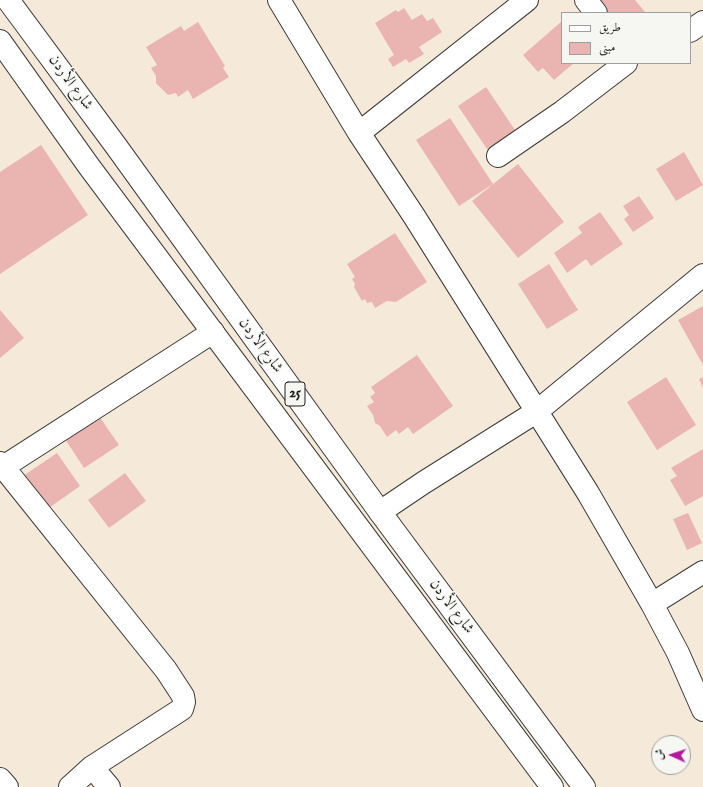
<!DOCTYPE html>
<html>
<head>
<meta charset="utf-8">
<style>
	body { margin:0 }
	#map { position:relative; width:703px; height:787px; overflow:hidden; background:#f5ead9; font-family:"IM FELL English",Amiri,serif }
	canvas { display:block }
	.legend { position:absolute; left:561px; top:12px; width:130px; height:52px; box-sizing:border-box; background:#f6f6f2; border:1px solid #9f9f9c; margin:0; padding:5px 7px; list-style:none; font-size:12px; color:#1c1c1c }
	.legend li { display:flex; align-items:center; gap:8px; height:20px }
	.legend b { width:20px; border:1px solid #9f9f9c }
	.north { position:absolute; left:651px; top:735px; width:40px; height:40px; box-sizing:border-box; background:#f6f6f2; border:1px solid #9f9f9c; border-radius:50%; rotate:273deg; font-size:11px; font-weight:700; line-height:16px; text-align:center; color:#1c1c1c }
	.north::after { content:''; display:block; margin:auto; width:14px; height:18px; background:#b5179e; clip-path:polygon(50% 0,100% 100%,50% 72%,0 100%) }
</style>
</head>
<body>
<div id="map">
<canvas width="703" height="787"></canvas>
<ul class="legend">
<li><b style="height:5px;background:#fff"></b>طريق</li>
<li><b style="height:11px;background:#eab5b1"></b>مبنى</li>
</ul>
<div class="north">ش</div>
</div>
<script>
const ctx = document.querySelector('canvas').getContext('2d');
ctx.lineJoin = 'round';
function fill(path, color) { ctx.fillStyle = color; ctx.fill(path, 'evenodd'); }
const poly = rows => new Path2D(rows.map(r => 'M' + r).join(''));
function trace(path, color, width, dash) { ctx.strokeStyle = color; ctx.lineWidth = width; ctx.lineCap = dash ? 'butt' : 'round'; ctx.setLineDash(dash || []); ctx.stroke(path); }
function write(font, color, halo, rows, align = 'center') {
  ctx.font = font + ' "IM FELL English",Amiri,serif'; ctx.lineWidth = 3; ctx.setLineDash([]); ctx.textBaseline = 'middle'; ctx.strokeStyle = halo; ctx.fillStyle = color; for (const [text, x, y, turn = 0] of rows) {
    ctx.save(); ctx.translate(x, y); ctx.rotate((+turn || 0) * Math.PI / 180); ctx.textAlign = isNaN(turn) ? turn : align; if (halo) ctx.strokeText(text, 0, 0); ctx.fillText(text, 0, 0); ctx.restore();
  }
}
fill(poly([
	[590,0,635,0,646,13,601,13],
	[404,8,412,20,422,14,427,21,433,18,442,32,419,47,424,54,409,63,406,59,393,67,388,59,394,55,375,23,396,10,398,12],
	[562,21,562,63,574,63,554,80,543,68,538,72,523,55],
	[198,22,225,66,223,68,229,77,193,99,188,90,178,97,176,93,168,95,156,83,156,76,151,68,157,65,146,47,181,26,184,31],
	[486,87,515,130,487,149,458,106],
	[450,118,493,184,459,206,416,140],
	[41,145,88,215,0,274,0,172],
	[684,152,703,185,676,201,656,169],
	[518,164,564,222,518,258,472,201],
	[639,196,654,218,633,232,624,219,629,215,623,206],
	[600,212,623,244,591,266,586,259,567,273,554,253,582,233,578,227],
	[395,233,427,282,396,302,387,301,375,308,372,302,367,303,365,299,362,301,354,287,355,284,352,279,355,277,347,264],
	[549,264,578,310,547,329,518,284],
	[703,306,703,365,678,320],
	[0,310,24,338,0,358],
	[417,355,453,406,413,434,408,427,399,434,396,430,387,437,380,426,375,423,373,415,367,406,374,402,370,397,375,393,371,387],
	[666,377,696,425,657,450,627,402],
	[703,377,703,388,699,379],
	[99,416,119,445,84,468,65,439],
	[703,449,703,496,685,506,670,480,677,476,671,468],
	[57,453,80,486,46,510,23,476],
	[125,473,146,501,109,528,88,500],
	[688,513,702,543,687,550,673,519]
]), '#eab5b1');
const minor = poly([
	[279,0,359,133,414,216,588,493,652,604,678,653,703,710],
	[586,0,596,13],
	[690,31,703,22],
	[359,133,527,0],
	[498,156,562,112,626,63],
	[0,463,166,670,183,696,184,702,182,709,92,767,70,787],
	[0,469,213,332],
	[380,512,423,483,536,412,703,275],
	[652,604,703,572],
	[92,767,109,787],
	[0,779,7,787]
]);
const highway = poly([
	[8,0,116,146,380,512,584,787],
	[0,41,88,165,552,787]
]);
trace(minor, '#3d3b38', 24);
trace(highway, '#3d3b38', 24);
trace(minor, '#fff', 22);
trace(highway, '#fff', 22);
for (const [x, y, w] of [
	[295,394,20]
]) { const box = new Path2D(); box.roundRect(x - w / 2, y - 12, w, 24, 3); ctx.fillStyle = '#f6f6f2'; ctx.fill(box); trace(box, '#1c1c1c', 1); }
write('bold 14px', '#1c1c1c', null, [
	["25",295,394]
]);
write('15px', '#1c1c1c', '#f6f6f2', [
	["شارع الأردن",70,83,54],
	["شارع الأردن",260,346,54],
	["شارع الأردن",451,607,53]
]);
</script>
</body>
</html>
